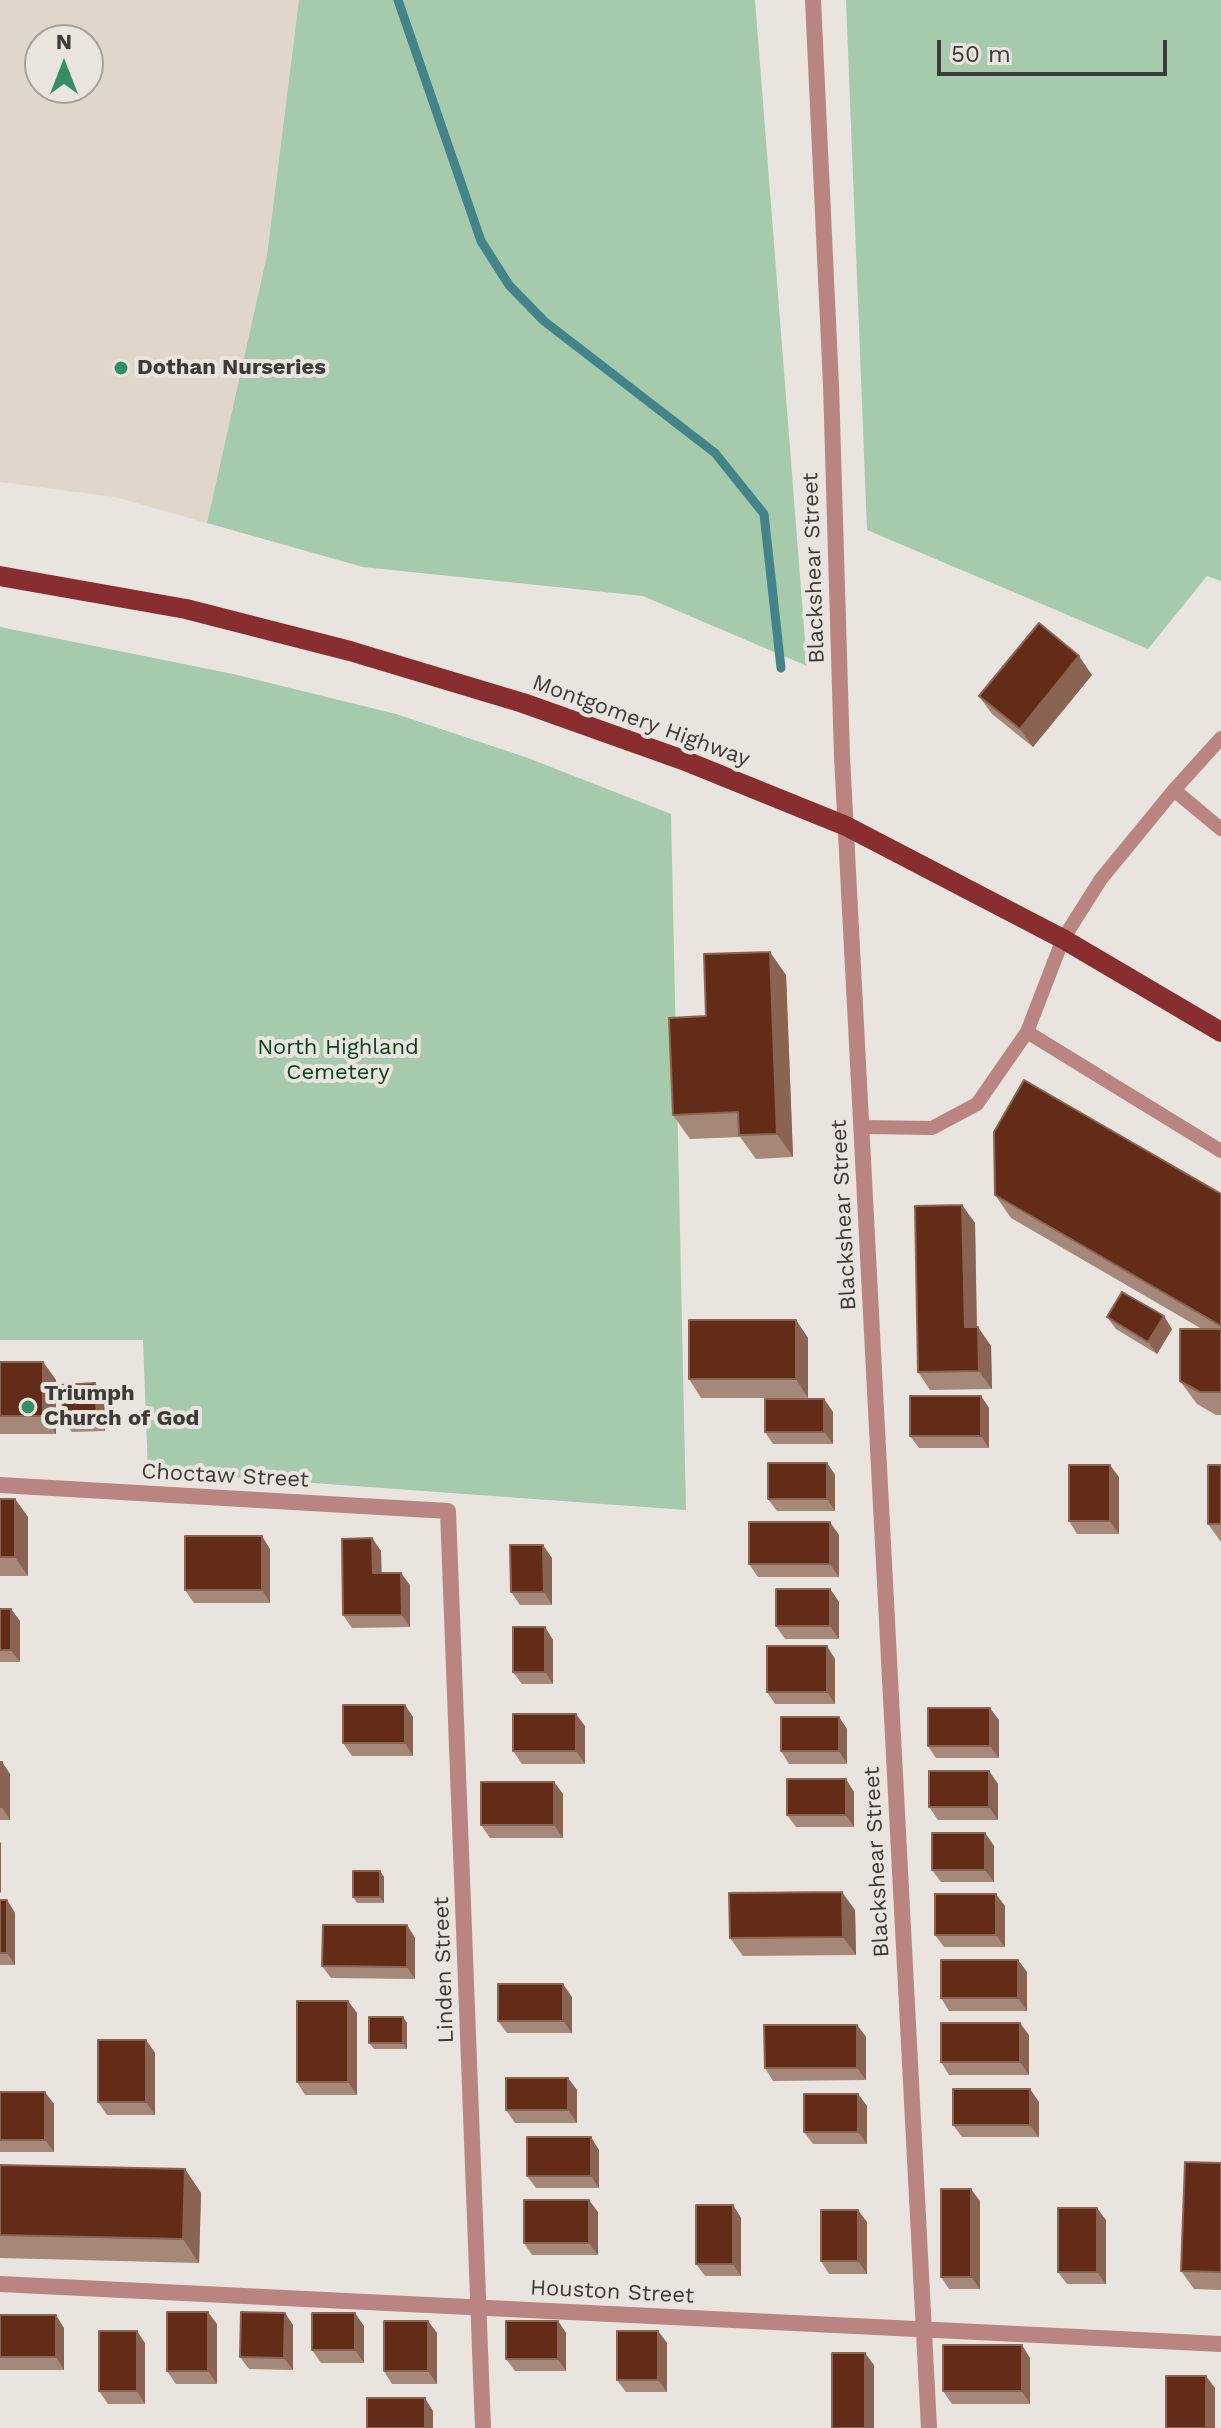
<!DOCTYPE html>
<html>
<head>
<meta charset="utf-8">
<style>
	body { margin:0 }
	#map { position:relative; width:1221px; height:2428px; overflow:hidden; background:#e9e4dd; font-family:"Work Sans",sans-serif }
	canvas { display:block }
	.north { position:absolute; left:24px; top:24px; width:80px; height:80px; box-sizing:border-box; background:#e9e4dd; border:2px solid #a4a09b; border-radius:50%; rotate:0deg; font-size:22px; font-weight:700; line-height:32px; text-align:center; color:#3c3b38 }
	.north::after { content:''; display:block; margin:auto; width:28px; height:36px; background:#358e63; clip-path:polygon(50% 0,100% 100%,50% 72%,0 100%) }
	.scale { position:absolute; left:937px; top:40px; width:230px; height:36px; box-sizing:border-box; border:4px solid #3c3b38; border-top:0; padding-left:10px; font-size:24px; line-height:28px; white-space:nowrap; color:#3c3b38; -webkit-text-stroke:6px #e9e4dd; paint-order:stroke }
</style>
</head>
<body>
<div id="map">
<canvas width="1221" height="2428"></canvas>
<div class="north">N</div>
<div class="scale">50 m</div>
</div>
<script>
const ctx = document.querySelector('canvas').getContext('2d');
ctx.lineJoin = 'round';
function fill(path, color) { ctx.fillStyle = color; ctx.fill(path, 'evenodd'); }
const poly = rows => new Path2D(rows.map(r => 'M' + r).join(''));
function trace(path, color, width, dash) { ctx.strokeStyle = color; ctx.lineWidth = width; ctx.lineCap = dash ? 'butt' : 'round'; ctx.setLineDash(dash || []); ctx.stroke(path); }
function write(font, color, halo, rows, align = 'center') {
  ctx.font = font + ' "Work Sans",sans-serif'; ctx.lineWidth = 8; ctx.setLineDash([]); ctx.textBaseline = 'middle'; ctx.strokeStyle = halo; ctx.fillStyle = color; for (const [text, x, y, turn = 0] of rows) {
    ctx.save(); ctx.translate(x, y); ctx.rotate((+turn || 0) * Math.PI / 180); ctx.textAlign = isNaN(turn) ? turn : align; if (halo) ctx.strokeText(text, 0, 0); ctx.fillText(text, 0, 0); ctx.restore();
  }
}
fill(poly([
	[0,0,299,0,267,255,207,523,115,497,0,482],
	[40,40,88,40,88,88,40,88]
]), '#e0d7ca');
fill(poly([
	[299,0,755,0,807,666,643,596,363,567,207,523,267,255],
	[846,0,1221,0,1221,581,1207,576,1148,649,867,530],
	[0,627,233,674,396,714,528,758,671,814,686,1510,148,1471,143,1340,0,1340]
]), '#a6caac');
trace(poly([
	[398,0,481,241,509,285,544,321,715,453,764,514,781,668]
]), '#45838b', 9);
trace(poly([
	[1221,738,1174,790,1101,879,1063,939,1027,1032,1221,1151],
	[1174,790,1221,829],
	[861,1127,932,1128,977,1104,1027,1032]
]), '#b98481', 14);
trace(poly([
	[813,0,831,385,842,756,929,2428],
	[0,1485,448,1511,483,2428],
	[0,2284,1221,2344]
]), '#b98481', 16);
trace(poly([
	[0,576,186,609,350,651,523,703,683,760,846,826,1063,939,1221,1032]
]), '#892e30', 20);
fill(poly([
	[1092,675,1033,747,992,714,979,696],
	[786,975,793,1157,756,1159,740,1137,690,1139,673,1115,706,1016],
	[1221,1194,1221,1415,1216,1415,1197,1404,1180,1381,1202,1329,1011,1218,995,1195],
	[962,1205,975,1223,977,1327,991,1346,992,1389,930,1390,918,1372],
	[1107,1317,1172,1329,1157,1354,1116,1329],
	[796,1320,808,1338,808,1398,701,1398,689,1379],
	[0,1362,43,1362,56,1380,56,1434,0,1434],
	[95,1383,104,1396,105,1431,72,1432,63,1420],
	[981,1396,989,1408,989,1448,919,1448,910,1436],
	[824,1399,833,1412,833,1444,773,1444,765,1432],
	[827,1463,835,1475,835,1511,777,1511,768,1499],
	[1221,1465,1221,1542,1208,1524],
	[1119,1477,1119,1534,1077,1534,1069,1521],
	[0,1499,15,1499,28,1517,28,1576,0,1576],
	[839,1535,839,1577,758,1577,749,1564],
	[372,1538,381,1551,381,1573,410,1585,410,1627,352,1628,343,1615],
	[270,1549,270,1603,194,1603,185,1590],
	[552,1558,552,1605,520,1605,511,1592],
	[830,1589,839,1602,839,1639,785,1639,776,1626],
	[0,1609,11,1609,20,1621,20,1662,0,1662],
	[545,1627,553,1640,553,1684,522,1684,513,1672],
	[835,1659,835,1704,775,1704,767,1692],
	[405,1705,413,1717,413,1756,352,1756,343,1743],
	[839,1717,847,1729,847,1764,789,1764,781,1751],
	[999,1720,999,1758,936,1758,928,1746],
	[585,1726,585,1764,522,1764,513,1751],
	[0,1762,2,1762,10,1774,10,1820,0,1820],
	[989,1771,998,1784,998,1820,938,1820,929,1807],
	[554,1782,563,1794,563,1838,490,1838,481,1825],
	[854,1792,854,1827,796,1827,787,1815],
	[985,1833,994,1846,994,1882,941,1882,932,1870],
	[380,1871,384,1877,384,1903,357,1903,353,1897],
	[0,1900,7,1900,15,1913,15,1965,0,1965],
	[1005,1906,1005,1947,944,1947,935,1935],
	[855,1910,856,1955,743,1956,730,1938],
	[407,1925,415,1938,415,1979,331,1978,322,1966],
	[1018,1960,1027,1972,1027,2011,949,2011,941,1998],
	[572,1997,572,2033,507,2033,498,2021],
	[348,2001,357,2013,357,2095,305,2095,297,2082],
	[403,2017,407,2023,407,2049,374,2049,369,2043],
	[857,2025,866,2037,866,2080,773,2081,765,2068],
	[1029,2035,1029,2075,949,2075,941,2062],
	[146,2040,155,2053,155,2115,107,2115,98,2102],
	[568,2078,577,2090,577,2123,515,2123,506,2110],
	[0,2092,54,2104,54,2152,0,2152],
	[858,2094,867,2106,867,2144,813,2144,804,2132],
	[1039,2102,1039,2137,962,2137,953,2125],
	[599,2150,599,2188,536,2188,527,2176],
	[1221,2163,1221,2290,1194,2289,1181,2271],
	[0,2165,185,2169,201,2193,199,2263,0,2258],
	[980,2201,980,2289,949,2289,941,2277],
	[733,2205,741,2218,741,2276,705,2276,696,2264],
	[598,2212,598,2255,532,2255,524,2243],
	[1106,2220,1106,2284,1067,2284,1058,2272],
	[867,2222,867,2274,829,2274,821,2261],
	[285,2313,293,2325,293,2370,249,2369,240,2357],
	[0,2315,64,2328,64,2370,0,2370],
	[428,2321,437,2333,437,2384,392,2384,384,2371],
	[558,2321,566,2333,566,2371,515,2371,506,2359],
	[217,2324,217,2384,176,2384,167,2371],
	[364,2326,364,2363,321,2363,312,2350],
	[658,2331,667,2343,667,2392,626,2392,617,2380],
	[145,2343,145,2404,108,2404,99,2391],
	[1030,2358,1030,2404,952,2404,943,2391]
]), '#a6887a');
fill(poly([
	[1079,656,1092,675,1033,747,1020,729],
	[770,952,786,975,793,1157,777,1134],
	[962,1205,975,1223,977,1346,965,1327],
	[1164,1316,1172,1329,1157,1354,1148,1342],
	[796,1320,808,1338,808,1398,796,1379],
	[978,1327,991,1346,992,1389,979,1371],
	[43,1362,56,1380,56,1434,43,1416],
	[95,1383,104,1396,105,1431,97,1418],
	[981,1396,989,1408,989,1448,981,1436],
	[824,1399,833,1412,833,1444,824,1432],
	[827,1463,835,1475,835,1511,827,1499],
	[1110,1465,1119,1477,1119,1534,1110,1521],
	[15,1499,28,1517,28,1576,15,1557],
	[830,1522,839,1535,839,1577,830,1564],
	[262,1536,270,1549,270,1603,262,1590],
	[372,1538,381,1551,382,1586,373,1573],
	[543,1545,552,1558,552,1605,544,1592],
	[401,1573,410,1585,410,1627,402,1615],
	[830,1589,839,1602,839,1639,830,1626],
	[11,1609,20,1621,20,1662,11,1650],
	[545,1627,553,1640,553,1684,545,1672],
	[827,1646,835,1659,835,1704,827,1692],
	[405,1705,413,1717,413,1756,405,1743],
	[990,1708,999,1720,999,1758,990,1746],
	[576,1714,585,1726,585,1764,576,1751],
	[839,1717,847,1729,847,1764,839,1751],
	[2,1762,10,1774,10,1820,2,1807],
	[989,1771,998,1784,998,1820,989,1807],
	[846,1779,854,1792,854,1827,846,1815],
	[554,1782,563,1794,563,1838,554,1825],
	[985,1833,994,1846,994,1882,985,1870],
	[0,1842,1,1843,1,1893,0,1892],
	[380,1871,384,1877,384,1903,380,1897],
	[842,1892,855,1910,856,1955,843,1937],
	[996,1894,1005,1906,1005,1947,996,1935],
	[7,1900,15,1913,15,1965,7,1953],
	[407,1925,415,1938,415,1979,407,1967],
	[1018,1960,1027,1972,1027,2011,1018,1998],
	[563,1984,572,1997,572,2033,563,2021],
	[348,2001,357,2013,357,2095,348,2082],
	[403,2017,407,2023,407,2049,403,2043],
	[1020,2023,1029,2035,1029,2075,1020,2062],
	[857,2025,866,2037,866,2080,857,2068],
	[146,2040,155,2053,155,2115,146,2102],
	[568,2078,577,2090,577,2123,568,2110],
	[1030,2089,1039,2102,1039,2137,1030,2125],
	[45,2092,54,2104,54,2152,45,2140],
	[858,2094,867,2106,867,2144,858,2132],
	[591,2137,599,2150,599,2188,591,2176],
	[185,2169,201,2193,199,2263,183,2239],
	[971,2189,980,2201,980,2289,971,2277],
	[589,2200,598,2212,598,2255,589,2243],
	[733,2205,741,2218,741,2276,733,2264],
	[1097,2208,1106,2220,1106,2284,1097,2272],
	[858,2210,867,2222,867,2274,858,2261],
	[208,2312,217,2324,217,2384,208,2371],
	[285,2313,293,2325,293,2370,284,2358],
	[355,2313,364,2326,364,2363,355,2350],
	[56,2315,64,2328,64,2370,56,2357],
	[428,2321,437,2333,437,2384,428,2371],
	[558,2321,566,2333,566,2371,558,2359],
	[137,2331,145,2343,145,2404,137,2391],
	[658,2331,667,2343,667,2392,658,2380],
	[1022,2345,1030,2358,1030,2404,1022,2391],
	[865,2353,874,2365,874,2428,865,2428],
	[1206,2376,1215,2388,1215,2428,1206,2428],
	[425,2398,433,2411,433,2428,425,2428]
]), '#8b6353');
const building = poly([
	[1039,623,1079,656,1020,729,979,696,1039,623],
	[770,952,777,1134,739,1135,738,1112,673,1115,669,1018,706,1016,704,954,770,952],
	[1024,1080,1221,1194,1221,1326,995,1195,994,1132,1024,1080],
	[962,1205,965,1327,978,1327,979,1371,918,1372,915,1206,962,1205],
	[1122,1292,1164,1316,1148,1342,1107,1317,1122,1292],
	[689,1320,796,1320,796,1379,689,1379,689,1320],
	[1180,1329,1221,1329,1221,1392,1200,1392,1180,1381,1180,1329],
	[0,1362,43,1362,43,1416,0,1416,0,1362],
	[95,1383,97,1418,63,1420,62,1385,95,1383],
	[910,1396,981,1396,981,1436,910,1436,910,1396],
	[765,1399,824,1399,824,1432,765,1432,765,1399],
	[768,1463,827,1463,827,1499,768,1499,768,1463],
	[1069,1465,1110,1465,1110,1521,1069,1521,1069,1465],
	[1208,1465,1221,1465,1221,1524,1208,1524,1208,1465],
	[0,1499,15,1499,15,1557,0,1557,0,1499],
	[749,1522,830,1522,830,1564,749,1564,749,1522],
	[185,1536,262,1536,262,1590,185,1590,185,1536],
	[372,1538,373,1573,401,1573,402,1615,343,1615,342,1539,372,1538],
	[510,1545,543,1545,544,1592,511,1592,510,1545],
	[776,1589,830,1589,830,1626,776,1626,776,1589],
	[0,1609,11,1609,11,1650,0,1650,0,1609],
	[513,1627,545,1627,545,1672,513,1672,513,1627],
	[767,1646,827,1646,827,1692,767,1692,767,1646],
	[343,1705,405,1705,405,1743,343,1743,343,1705],
	[928,1708,990,1708,990,1746,928,1746,928,1708],
	[513,1714,576,1714,576,1751,513,1751,513,1714],
	[781,1717,839,1717,839,1751,781,1751,781,1717],
	[0,1762,2,1762,2,1807,0,1807,0,1762],
	[929,1771,989,1771,989,1807,929,1807,929,1771],
	[787,1779,846,1779,846,1815,787,1815,787,1779],
	[481,1782,554,1782,554,1825,481,1825,481,1782],
	[932,1833,985,1833,985,1870,932,1870,932,1833],
	[353,1871,380,1871,380,1897,353,1897,353,1871],
	[842,1892,843,1937,730,1938,729,1893,842,1892],
	[935,1894,996,1894,996,1935,935,1935,935,1894],
	[0,1900,7,1900,7,1953,0,1953,0,1900],
	[323,1925,407,1925,407,1967,322,1966,323,1925],
	[941,1960,1018,1960,1018,1998,941,1998,941,1960],
	[498,1984,563,1984,563,2021,498,2021,498,1984],
	[297,2001,348,2001,348,2082,297,2082,297,2001],
	[369,2017,403,2017,403,2043,369,2043,369,2017],
	[941,2023,1020,2023,1020,2062,941,2062,941,2023],
	[764,2025,857,2025,857,2068,765,2068,764,2025],
	[98,2040,146,2040,146,2102,98,2102,98,2040],
	[506,2078,568,2078,568,2110,506,2110,506,2078],
	[953,2089,1030,2089,1030,2125,953,2125,953,2089],
	[0,2092,45,2092,45,2140,0,2140,0,2092],
	[804,2094,858,2094,858,2132,804,2132,804,2094],
	[527,2137,591,2137,591,2176,527,2176,527,2137],
	[1185,2162,1221,2163,1221,2272,1181,2271,1185,2162],
	[0,2165,185,2169,183,2239,0,2235,0,2165],
	[941,2189,971,2189,971,2277,941,2277,941,2189],
	[524,2200,589,2200,589,2243,524,2243,524,2200],
	[696,2205,733,2205,733,2264,696,2264,696,2205],
	[1058,2208,1097,2208,1097,2272,1058,2272,1058,2208],
	[821,2210,858,2210,858,2261,821,2261,821,2210],
	[167,2312,208,2312,208,2371,167,2371,167,2312],
	[241,2312,285,2313,284,2358,240,2357,241,2312],
	[312,2313,355,2313,355,2350,312,2350,312,2313],
	[0,2315,56,2315,56,2357,0,2357,0,2315],
	[384,2321,428,2321,428,2371,384,2371,384,2321],
	[506,2321,558,2321,558,2359,506,2359,506,2321],
	[99,2331,137,2331,137,2391,99,2391,99,2331],
	[617,2331,658,2331,658,2380,617,2380,617,2331],
	[943,2345,1022,2345,1022,2391,943,2391,943,2345],
	[832,2353,865,2353,865,2428,832,2428,832,2353],
	[1166,2376,1206,2376,1206,2428,1166,2428,1166,2376],
	[367,2398,425,2398,425,2428,367,2428,367,2398]
]);
fill(building, '#632c18');
trace(building, '#8b6353', 2);
for (const [x, y, r, color] of [
	[121,368,8,"#358e63"],
	[28,1407,8,"#358e63"]
]) { const dot = new Path2D(); dot.arc(x, y, r, 0, 2 * Math.PI); ctx.fillStyle = color; ctx.fill(dot); trace(dot, '#e9e4dd', 3); }
write('bold 22px', '#3c3b38', '#e9e4dd', [
	["Dothan Nurseries",137,368],
	["Triumph",44,1394],
	["Church of God",44,1419]
], 'left');
write('22px', '#3c3b38', '#e9e4dd', [
	["Blackshear Street",814,568,-92],
	["Montgomery Highway",641,721,20],
	["Blackshear Street",844,1215,-93],
	["Choctaw Street",225,1476,3],
	["Blackshear Street",877,1862,-93],
	["Linden Street",444,1970,-92],
	["Houston Street",612,2292,3]
]);
write('22px', '#05461c', '#e9e4dd', [
	["North Highland",338,1048],
	["Cemetery",338,1073]
]);
</script>
</body>
</html>
